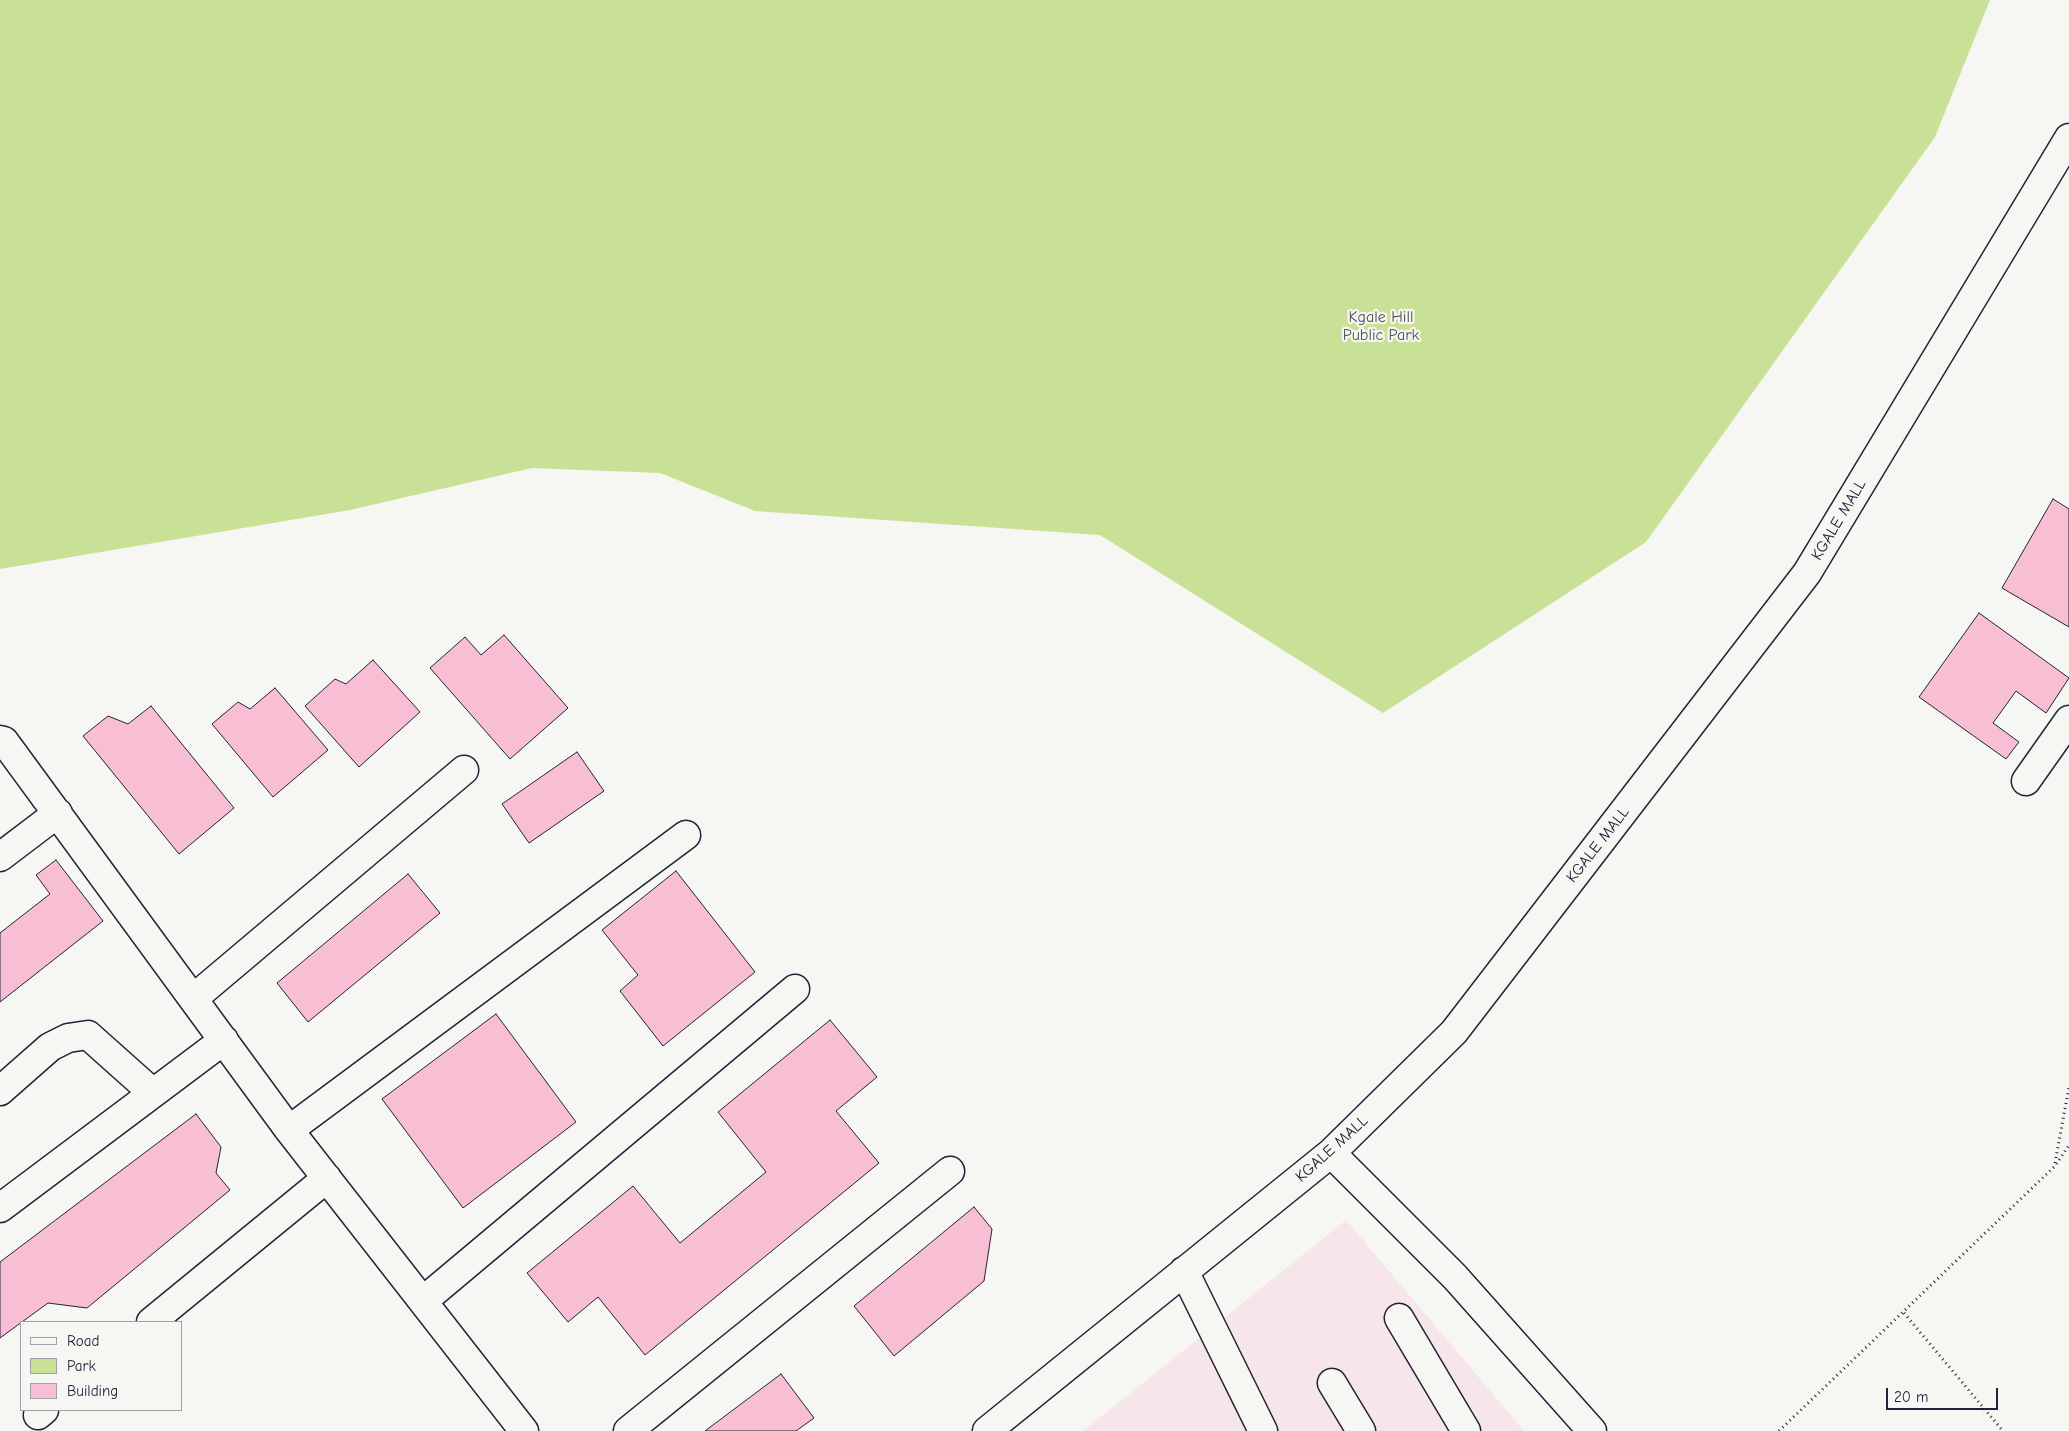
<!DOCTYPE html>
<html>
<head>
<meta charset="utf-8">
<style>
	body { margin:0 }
	#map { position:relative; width:2069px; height:1431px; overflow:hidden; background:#f6f6f2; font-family:"Comic Neue",sans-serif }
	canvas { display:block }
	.legend { position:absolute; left:20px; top:1321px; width:162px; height:90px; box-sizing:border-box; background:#f6f6f2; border:1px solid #a1a1a9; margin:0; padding:6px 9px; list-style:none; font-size:15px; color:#22223b }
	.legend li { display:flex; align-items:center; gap:10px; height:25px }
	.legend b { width:25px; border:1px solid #a1a1a9 }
	.scale { position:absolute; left:1886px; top:1388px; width:112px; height:22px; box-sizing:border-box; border:2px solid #22223b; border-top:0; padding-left:6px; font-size:15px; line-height:18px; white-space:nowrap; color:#22223b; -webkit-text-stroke:4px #f6f6f2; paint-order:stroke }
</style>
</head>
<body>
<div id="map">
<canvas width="2069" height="1431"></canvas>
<ul class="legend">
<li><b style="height:6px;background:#f6f6f2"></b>Road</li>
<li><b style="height:14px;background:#c9e197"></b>Park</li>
<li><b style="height:14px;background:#f8bfd4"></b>Building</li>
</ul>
<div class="scale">20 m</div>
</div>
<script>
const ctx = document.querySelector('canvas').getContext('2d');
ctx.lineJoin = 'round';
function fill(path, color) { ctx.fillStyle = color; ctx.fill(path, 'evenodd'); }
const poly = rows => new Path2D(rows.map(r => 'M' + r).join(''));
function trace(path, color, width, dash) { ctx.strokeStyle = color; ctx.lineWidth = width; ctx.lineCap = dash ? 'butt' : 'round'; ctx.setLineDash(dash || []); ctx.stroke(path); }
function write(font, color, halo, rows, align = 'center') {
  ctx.font = font + ' "Comic Neue",sans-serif'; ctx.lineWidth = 4.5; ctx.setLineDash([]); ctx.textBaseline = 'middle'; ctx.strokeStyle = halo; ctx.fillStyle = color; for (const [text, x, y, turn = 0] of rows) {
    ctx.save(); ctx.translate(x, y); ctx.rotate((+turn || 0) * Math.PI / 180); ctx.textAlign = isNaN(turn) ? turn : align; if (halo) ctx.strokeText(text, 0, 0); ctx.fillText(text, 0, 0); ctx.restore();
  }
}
fill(poly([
	[1346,1220,1524,1431,1083,1431]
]), '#f7e6e9');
fill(poly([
	[0,0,1990,0,1935,137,1646,542,1383,713,1100,535,755,511,660,473,532,468,350,510,0,569]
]), '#c9e197');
const building = poly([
	[2053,499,2069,509,2069,627,2002,588,2053,499],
	[1979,613,2069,678,2046,713,2016,691,1993,723,2019,742,2006,759,1919,697,1979,613],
	[504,635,568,708,510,759,430,668,465,637,481,655,504,635],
	[373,660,420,712,359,767,305,706,335,679,346,684,373,660],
	[275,688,328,750,273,797,212,724,238,702,250,709,275,688],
	[151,706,234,808,179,854,83,736,108,716,128,724,151,706],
	[577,752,604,791,529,843,502,804,577,752],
	[56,860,103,921,0,1002,0,933,50,894,36,875,56,860],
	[676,871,755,972,663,1046,620,991,638,975,602,930,676,871],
	[408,874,440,913,308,1022,277,983,408,874],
	[496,1014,576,1122,463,1208,382,1099,496,1014],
	[830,1020,877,1077,836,1111,879,1163,645,1355,598,1297,568,1322,527,1273,633,1186,680,1243,766,1172,718,1112,830,1020],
	[196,1114,221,1147,216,1173,230,1190,87,1308,48,1303,0,1338,0,1262,196,1114],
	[974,1207,992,1229,984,1281,894,1356,854,1306,974,1207],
	[781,1374,814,1418,796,1431,705,1431,781,1374]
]);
fill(building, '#f8bfd4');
trace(building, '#22223b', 1);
const minor = poly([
	[0,740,4,741,289,1130,524,1431],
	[2026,781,2069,720],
	[0,857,58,813],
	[194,998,464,770],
	[0,1091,50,1047,68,1038,88,1035,153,1093],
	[289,1130,686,835],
	[1331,1153,1455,1277,1592,1431],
	[0,1208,224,1040],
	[1184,1271,1263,1431],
	[423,1301,795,989],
	[1399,1318,1466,1431],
	[151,1322,327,1178],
	[1332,1383,1361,1431],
	[38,1415,44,1410],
	[628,1431,950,1171],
	[987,1431,1331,1153,1454,1032,1807,573,2069,138]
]);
trace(minor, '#22223b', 31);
trace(poly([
	[2055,1163,2069,1087],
	[1904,1313,2003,1431],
	[1779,1431,2055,1166,2069,1145]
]), '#22223b', 3, [1, 4]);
trace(minor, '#f6f6f2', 28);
write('16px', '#4c5252', '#f6f6f2', [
	["Kgale Hill",1381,317],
	["Public Park",1381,335]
]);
write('16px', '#22223b', '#f6f6f2', [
	["KGALE MALL",1839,520,-59],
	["KGALE MALL",1598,845,-52],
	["KGALE MALL",1332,1149,-42]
]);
</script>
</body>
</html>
